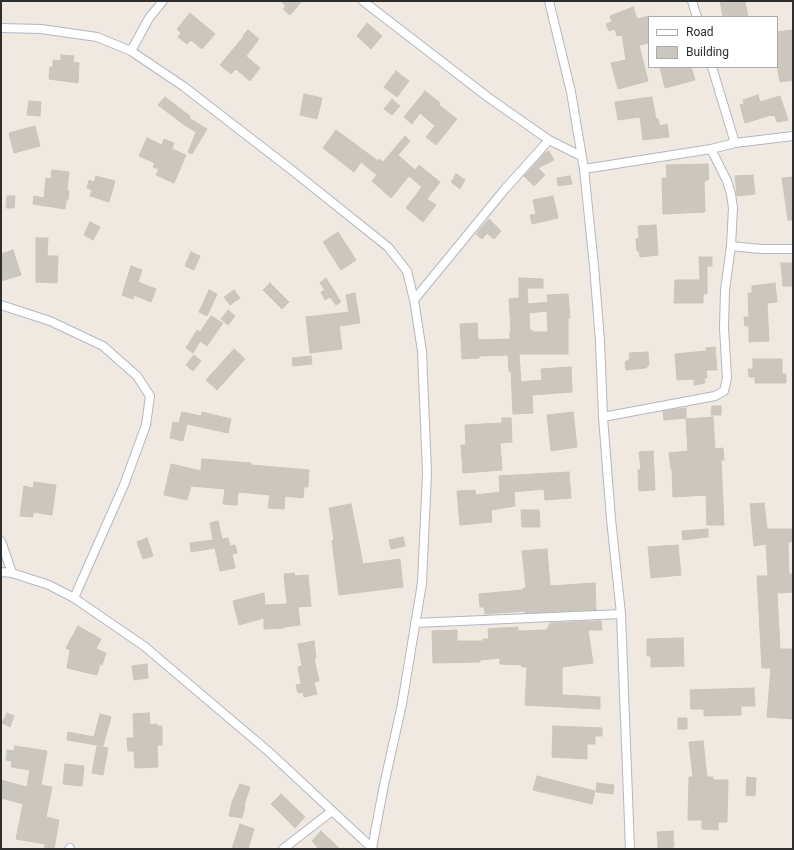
<!DOCTYPE html>
<html>
<head>
<meta charset="utf-8">
<style>
	body { margin:0 }
	#map { position:relative; width:794px; height:850px; overflow:hidden; background:#efe9e1; font-family:Roboto,sans-serif }
	canvas { display:block }
	.frame { position:absolute; inset:0; border:2px solid #2e2e2e; pointer-events:none }
	.legend { position:absolute; left:648px; top:16px; width:130px; height:52px; box-sizing:border-box; background:#fff; border:1px solid #ababab; margin:0; padding:5px 7px; list-style:none; font-size:12px; color:#2e2e2e }
	.legend li { display:flex; align-items:center; gap:8px; height:20px }
	.legend b { width:20px; border:1px solid #ababab }
</style>
</head>
<body>
<div id="map">
<canvas width="794" height="850"></canvas>
<div class="frame"></div>
<ul class="legend">
<li><b style="height:5px;background:#fff"></b>Road</li>
<li><b style="height:11px;background:#cbc7bf"></b>Building</li>
</ul>
</div>
<script>
const ctx = document.querySelector('canvas').getContext('2d');
ctx.lineJoin = 'round';
function fill(path, color) { ctx.fillStyle = color; ctx.fill(path, 'evenodd'); }
const poly = rows => new Path2D(rows.map(r => 'M' + r).join(''));
function trace(path, color, width, dash) { ctx.strokeStyle = color; ctx.lineWidth = width; ctx.lineCap = dash ? 'butt' : 'round'; ctx.setLineDash(dash || []); ctx.stroke(path); }
const building = poly([
	[280,1,302,1,290,15,283,9,286,6,280,1],
	[720,1,745,1,748,17,729,17,728,15,723,16,720,1],
	[633,7,637,19,649,16,649,43,639,45,648,81,618,89,611,63,626,60,622,35,617,36,615,29,609,31,606,24,612,22,610,16,633,7],
	[190,13,215,34,202,49,191,40,187,44,178,37,181,33,177,29,190,13],
	[367,23,382,36,371,49,357,36,367,23],
	[248,30,259,39,246,56,260,68,250,81,236,69,231,74,220,65,244,36,243,35,248,30],
	[793,30,793,80,780,82,777,65,777,32,793,30],
	[61,55,74,56,73,62,79,63,78,83,49,79,50,67,53,67,53,60,61,61,61,55],
	[660,67,691,67,695,80,665,88,660,67],
	[396,71,409,81,397,97,384,87,396,71],
	[425,91,440,103,439,105,457,119,436,145,426,137,435,126,420,113,412,124,404,117,425,91],
	[304,94,322,98,317,119,300,115,304,94],
	[758,95,760,102,780,96,788,120,777,122,775,115,772,116,771,115,745,123,740,105,744,104,743,100,758,95],
	[165,97,190,116,189,118,207,129,192,154,188,152,196,132,183,124,158,105,165,97],
	[652,97,656,119,658,119,660,126,667,124,669,137,643,140,640,117,618,120,615,102,652,97],
	[392,99,400,106,392,115,384,109,392,99],
	[29,101,41,102,40,116,27,115,29,101],
	[35,126,40,146,14,153,9,133,35,126],
	[336,130,378,161,379,159,383,162,405,136,410,141,398,155,415,170,419,165,440,182,427,199,436,205,423,222,406,208,422,187,409,176,391,198,372,181,377,175,361,162,354,172,323,148,336,130],
	[147,138,162,145,164,139,174,143,172,149,186,155,174,183,156,175,159,169,153,167,155,163,139,156,147,138],
	[549,151,554,160,538,168,545,175,534,186,524,176,545,153,549,151],
	[708,164,709,179,704,182,705,212,663,214,662,178,667,178,666,165,708,164],
	[52,170,69,172,67,190,69,191,68,200,66,200,65,209,33,204,34,196,44,198,46,178,51,179,52,170],
	[456,174,465,180,460,189,451,182,456,174],
	[753,175,755,194,737,196,735,176,753,175],
	[96,176,115,181,109,202,90,196,92,190,87,188,89,180,94,182,96,176],
	[570,176,572,184,558,186,557,178,570,176],
	[793,177,793,220,788,220,782,178,793,177],
	[7,196,15,196,14,208,6,208,7,196],
	[553,196,558,218,532,224,530,215,536,214,533,200,553,196],
	[489,219,501,231,494,239,487,233,482,239,476,234,489,219],
	[90,222,100,227,93,240,84,235,90,222],
	[656,225,658,255,640,257,639,251,637,251,636,239,639,239,638,226,656,225],
	[338,232,356,260,341,270,323,242,338,232],
	[36,238,48,238,47,256,58,256,57,283,36,282,36,238],
	[13,250,21,275,1,281,1,254,13,250],
	[191,252,200,256,194,270,185,266,191,252],
	[699,257,712,257,712,266,707,266,707,294,703,294,703,303,674,303,675,280,700,280,699,257],
	[781,263,792,263,793,286,783,286,781,263],
	[131,266,142,270,138,282,156,289,151,302,134,295,133,299,122,295,131,266],
	[326,278,341,302,336,305,330,297,325,300,321,292,325,290,320,283,326,278],
	[519,278,543,279,543,288,527,288,528,304,548,302,547,295,568,294,570,318,568,318,568,354,519,354,521,382,542,380,541,369,571,367,572,392,532,395,533,413,513,414,511,371,509,372,508,355,479,356,479,358,462,359,460,324,477,323,478,340,510,339,510,331,511,331,509,299,519,298,519,278],
	[547,311,548,332,532,332,532,330,530,330,529,313,547,311],
	[270,283,289,302,282,309,263,290,270,283],
	[775,283,777,302,767,303,769,341,749,342,749,326,745,326,744,317,749,317,748,293,752,293,752,286,775,283],
	[209,290,217,294,207,316,199,312,209,290],
	[234,290,240,298,230,305,224,297,234,290],
	[355,293,360,323,339,326,342,349,310,353,306,317,349,312,346,295,355,293],
	[228,310,235,316,228,325,221,319,228,310],
	[211,316,223,323,207,346,200,341,193,353,186,348,197,330,200,332,211,316],
	[715,347,717,370,706,370,707,378,704,378,705,383,694,385,694,379,677,380,675,354,706,351,706,348,715,347],
	[234,349,245,359,217,390,206,380,234,349],
	[648,352,649,365,646,368,626,370,625,362,630,359,629,353,648,352],
	[194,355,201,361,193,371,186,365,194,355],
	[311,356,312,364,293,366,292,358,311,356],
	[753,359,782,359,782,374,786,374,786,383,755,383,755,377,749,377,748,369,753,369,753,359],
	[712,406,721,406,721,415,711,415,712,406],
	[686,408,686,418,664,420,663,411,686,408],
	[182,412,201,416,202,412,231,419,228,433,187,424,183,441,170,438,173,422,179,423,182,412],
	[573,412,577,447,551,451,547,415,573,412],
	[713,417,715,449,723,448,724,460,721,460,724,525,707,525,706,495,673,497,672,469,671,469,669,453,688,451,686,419,713,417],
	[502,418,511,418,512,442,500,443,502,470,463,473,461,445,466,445,465,425,502,423,502,418],
	[653,451,655,490,639,491,638,470,641,469,639,452,653,451],
	[202,459,251,463,251,465,309,470,308,487,304,487,303,498,285,496,284,509,268,508,270,495,260,494,238,492,237,505,223,504,225,489,191,486,187,500,164,495,171,464,201,471,202,459],
	[569,472,571,498,545,500,544,489,514,492,515,506,491,510,492,522,460,525,457,491,475,490,476,495,500,492,499,476,569,472],
	[34,482,56,485,52,515,33,512,33,517,20,516,24,486,33,488,34,482],
	[764,503,767,529,793,529,793,542,788,542,789,574,793,574,793,592,777,593,780,649,793,649,793,719,767,717,771,668,762,668,757,576,768,576,766,544,754,546,750,504,764,503],
	[351,504,363,564,400,559,403,587,339,595,332,541,334,540,329,508,351,504],
	[521,510,539,510,540,527,522,527,521,510],
	[218,521,222,539,228,538,230,546,235,545,237,553,232,554,235,568,220,571,215,548,191,552,190,543,213,540,210,523,218,521],
	[708,529,708,537,683,540,682,531,708,529],
	[403,537,405,546,391,549,389,540,403,537],
	[147,538,153,556,143,559,137,542,147,538],
	[678,545,681,575,651,578,648,547,678,545],
	[547,549,550,586,595,583,596,610,525,613,525,611,485,614,484,607,480,607,479,594,523,590,523,588,526,588,522,551,547,549],
	[294,573,295,576,308,575,311,606,298,607,300,625,284,627,284,628,264,629,264,618,239,625,233,601,264,593,265,605,287,604,284,574,294,573],
	[597,621,601,621,602,630,588,630,593,663,562,667,562,695,600,697,600,709,525,705,527,667,522,667,522,665,500,664,500,658,480,660,480,662,433,663,432,631,457,630,457,641,483,641,483,639,489,639,488,629,518,627,518,631,547,630,550,623,597,621],
	[78,626,101,639,96,649,106,653,102,665,100,664,97,675,67,668,70,650,66,648,78,626],
	[683,638,684,666,651,667,651,656,647,656,647,639,683,638],
	[314,641,316,658,314,658,319,681,314,682,317,694,304,697,303,692,298,693,296,685,301,684,298,667,302,666,298,644,314,641],
	[147,664,148,678,134,680,132,666,147,664],
	[754,688,755,706,741,706,741,715,704,716,704,709,691,709,690,690,754,688],
	[7,713,14,716,10,727,2,723,7,713],
	[149,713,150,725,157,724,157,726,162,726,162,745,157,745,158,767,135,768,134,751,128,751,127,738,134,738,133,714,149,713],
	[100,714,111,717,103,746,67,740,68,732,94,737,100,714],
	[678,718,687,718,687,729,678,729,678,718],
	[553,726,602,728,602,736,595,736,595,744,587,744,587,759,552,757,553,726],
	[703,741,707,777,713,777,713,780,728,780,727,822,718,822,718,830,702,829,702,820,688,820,689,777,693,777,689,742,703,741],
	[15,746,47,751,41,785,52,787,46,817,59,820,54,849,44,849,45,844,16,839,23,804,1,798,1,780,27,787,30,770,11,767,12,761,6,760,7,750,14,751,15,746],
	[97,746,108,748,103,775,92,773,97,746],
	[65,764,84,766,82,786,63,784,65,764],
	[537,776,595,791,592,804,533,790,537,776],
	[747,777,756,778,755,796,746,795,747,777],
	[597,783,614,785,613,794,596,792,597,783],
	[240,784,250,787,244,805,245,805,242,818,229,816,232,802,240,784],
	[281,794,305,817,295,828,271,804,281,794],
	[240,824,254,829,248,849,232,849,240,824],
	[321,831,340,849,319,849,312,841,321,831],
	[673,831,674,847,658,848,657,832,673,831]
]);
fill(building, '#cbc7bf');
trace(building, '#cbc5ba', 1);
const street = poly([
	[363,1,489,98,549,140,581,156],
	[549,1,571,92,584,169,594,266,600,341,603,417,611,519,621,614,630,849],
	[692,1,697,17],
	[1,28,41,29,97,37,131,51,183,86,293,171,388,247,407,271,414,300,422,351,427,473,422,583,402,704,384,785,372,848],
	[131,51,149,18,163,1],
	[712,67,735,143],
	[584,169,711,149,735,143,793,136],
	[731,246,761,249,793,249],
	[414,300,505,189,549,140],
	[1,305,50,321,103,346,137,376,150,396,146,425,124,485,74,598],
	[603,417,715,396,724,391,727,378,724,328,725,290,731,246,733,208,731,194,727,181,711,149],
	[1,541,12,573],
	[1,572,12,573,49,585,74,598,144,646,268,751,373,849],
	[415,623,621,614],
	[69,849,70,848],
	[283,849,332,811]
]);
trace(street, '#b4b7c1', 10);
trace(street, '#fff', 8);
</script>
</body>
</html>
